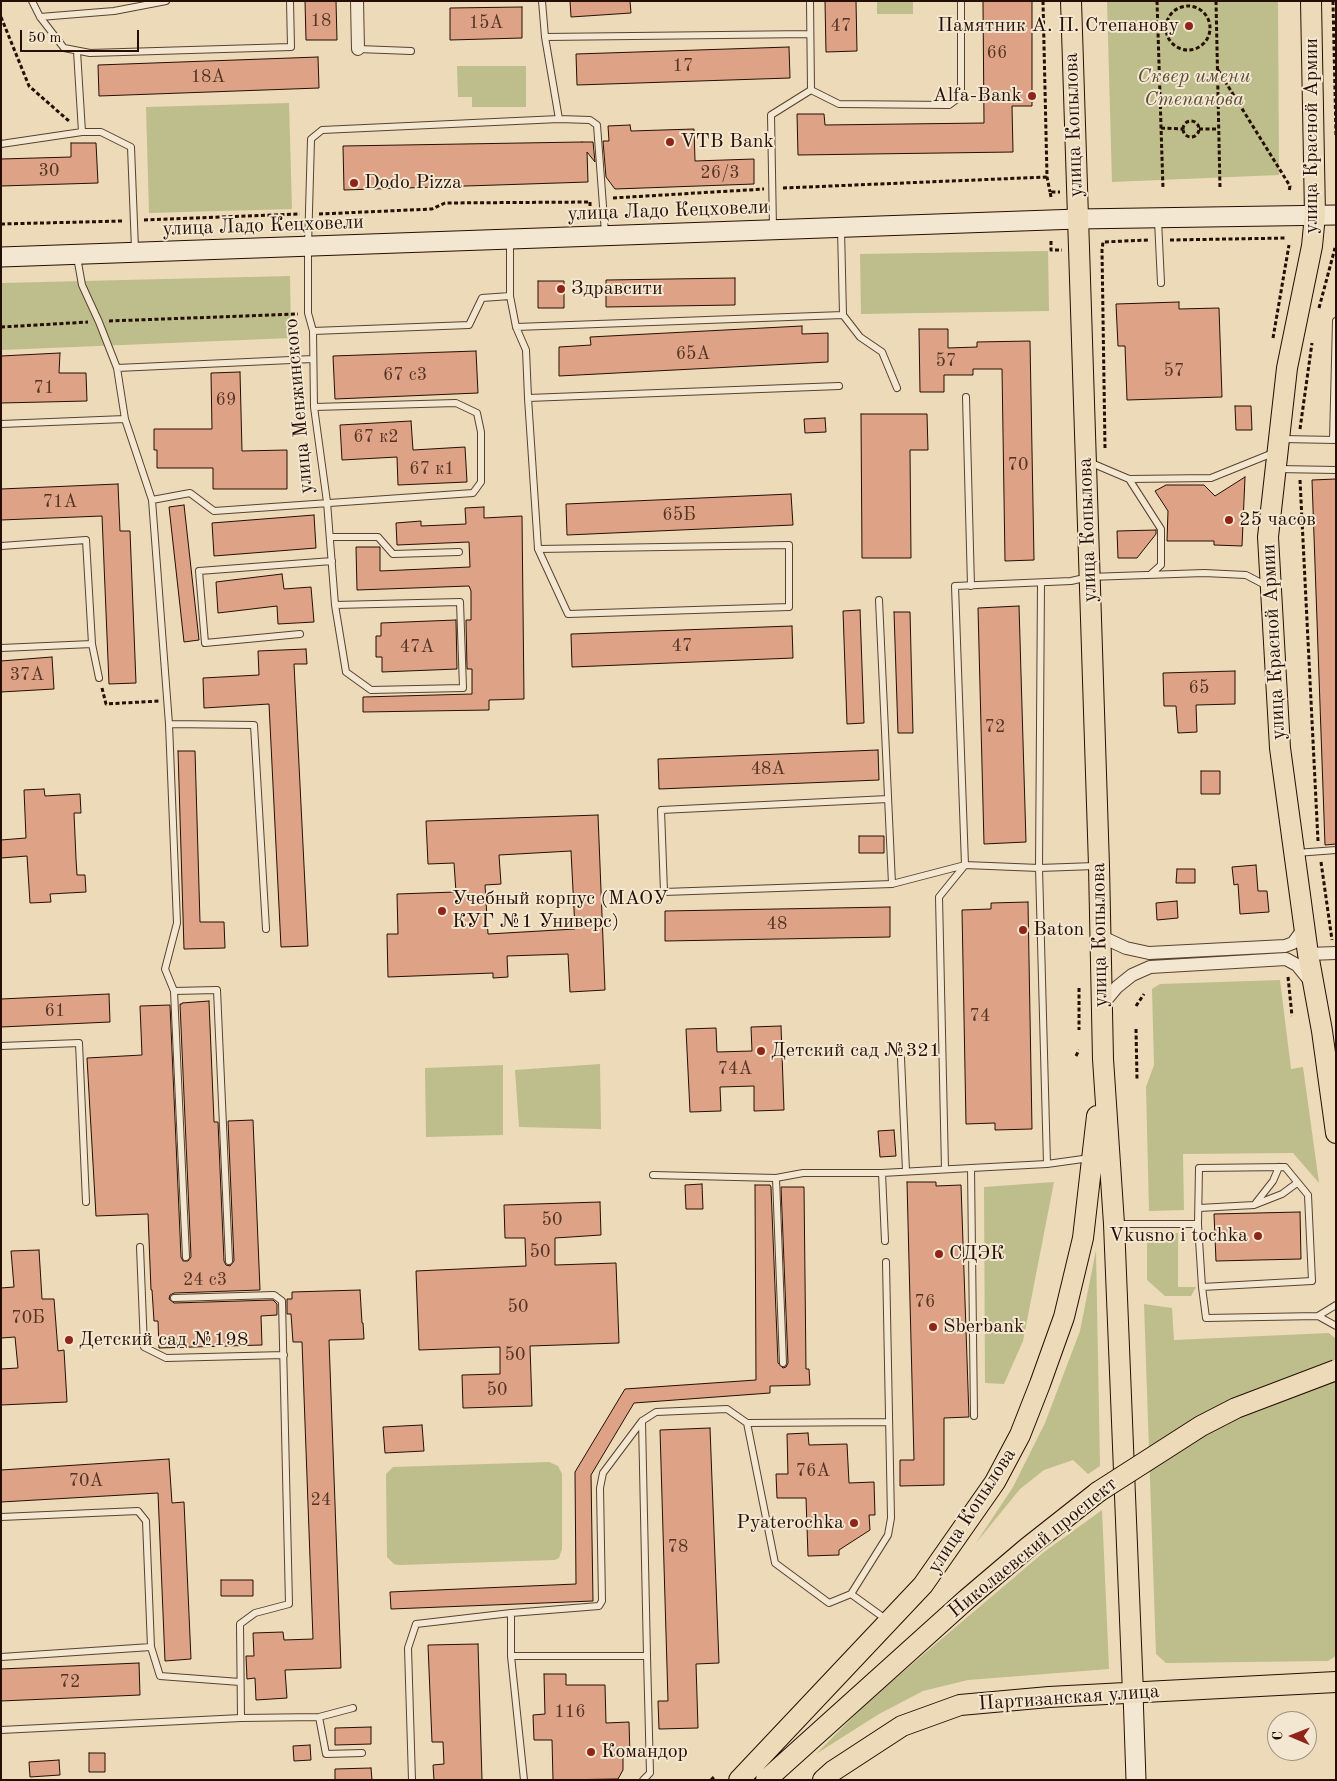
<!DOCTYPE html>
<html>
<head>
<meta charset="utf-8">
<style>
	body { margin:0 }
	#map { position:relative; width:1337px; height:1781px; overflow:hidden; background:#ecdab8; font-family:"Old Standard TT",serif }
	canvas { display:block }
	.frame { position:absolute; inset:0; border:2px solid #260f02; pointer-events:none }
	.north { position:absolute; left:1267px; top:1711px; width:50px; height:50px; box-sizing:border-box; background:#f3e7d1; border:1px solid #a1917e; border-radius:50%; rotate:271deg; font-size:14px; font-weight:700; line-height:20px; text-align:center; color:#260f02 }
	.north::after { content:''; display:block; margin:auto; width:18px; height:22px; background:#8f2418; clip-path:polygon(50% 0,100% 100%,50% 72%,0 100%) }
	.scale { position:absolute; left:20px; top:30px; width:119px; height:22px; box-sizing:border-box; border:2px solid #260f02; border-top:0; padding-left:6px; font-size:15px; line-height:18px; white-space:nowrap; color:#260f02; -webkit-text-stroke:4px #f3e7d1; paint-order:stroke }
</style>
</head>
<body>
<div id="map">
<canvas width="1337" height="1781"></canvas>
<div class="frame"></div>
<div class="north">С</div>
<div class="scale">50 m</div>
</div>
<script>
const ctx = document.querySelector('canvas').getContext('2d');
ctx.lineJoin = 'round';
function fill(path, color) { ctx.fillStyle = color; ctx.fill(path, 'evenodd'); }
const poly = rows => new Path2D(rows.map(r => 'M' + r).join(''));
function trace(path, color, width, dash) { ctx.strokeStyle = color; ctx.lineWidth = width; ctx.lineCap = dash ? 'butt' : 'round'; ctx.setLineDash(dash || []); ctx.stroke(path); }
function write(font, color, halo, rows, align = 'center') {
  ctx.font = font + ' "Old Standard TT",serif'; ctx.lineWidth = 4; ctx.setLineDash([]); ctx.textBaseline = 'middle'; ctx.strokeStyle = halo; ctx.fillStyle = color; for (const [text, x, y, turn = 0] of rows) {
    ctx.save(); ctx.translate(x, y); ctx.rotate((+turn || 0) * Math.PI / 180); ctx.textAlign = isNaN(turn) ? turn : align; if (halo) ctx.strokeText(text, 0, 0); ctx.fillText(text, 0, 0); ctx.restore();
  }
}
fill(poly([
	[877,1,913,1,913,14,877,14],
	[1107,1,1278,1,1279,175,1112,182],
	[457,66,526,66,526,107,472,107,472,97,458,97],
	[289,103,292,209,149,213,146,107],
	[1048,251,1049,311,861,314,860,254],
	[290,276,291,338,1,350,1,283],
	[1280,980,1291,1069,1303,1067,1319,1183,1293,1153,1183,1154,1184,1210,1149,1211,1146,1087,1154,1065,1152,989,1160,984],
	[600,1064,601,1129,519,1127,515,1070],
	[503,1065,503,1135,426,1137,425,1068],
	[1054,1182,1023,1341,1004,1384,985,1383,984,1187],
	[1147,1233,1178,1233,1178,1287,1196,1287,1191,1296,1165,1296,1147,1280],
	[1096,1250,1100,1466,1088,1474,1073,1460,1044,1470,1020,1489,976,1543,1013,1487,1045,1423,1080,1331],
	[1144,1304,1172,1308,1174,1340,1329,1333,1336,1339,1336,1656,1328,1661,1166,1663,1156,1654],
	[549,1462,558,1466,562,1474,562,1549,559,1558,555,1560,399,1565,394,1564,387,1557,386,1478,386,1474,393,1467],
	[1102,1510,1109,1669,968,1680,923,1691,879,1714,816,1754,871,1699,1044,1552]
]), '#bdbe8b');
const building = poly([
	[305,1,336,1,337,40,306,40,305,1],
	[570,1,630,1,631,13,571,17,570,1],
	[825,1,856,1,857,51,826,52,825,1],
	[983,1,1032,1,1032,106,1012,106,1013,152,798,155,797,114,824,114,825,125,984,123,983,1],
	[522,7,522,38,450,40,450,8,522,7],
	[789,47,790,78,577,85,576,54,789,47],
	[318,57,319,88,99,96,98,65,318,57],
	[630,125,631,131,694,129,695,161,754,159,754,184,615,189,606,177,603,141,609,141,608,126,630,125],
	[582,142,593,142,595,162,587,152,588,182,344,190,343,146,582,142],
	[71,143,96,143,98,183,1,186,1,159,71,157,71,143],
	[735,278,735,305,606,307,606,280,735,278],
	[538,281,564,281,564,308,538,308,538,281],
	[1179,302,1179,309,1219,308,1222,397,1127,400,1125,346,1118,346,1116,304,1179,302],
	[802,326,802,334,828,333,828,362,559,376,559,347,591,345,590,337,802,326],
	[919,329,948,329,948,348,977,347,977,342,1030,341,1034,560,1005,561,1002,369,973,369,973,375,944,375,944,392,920,392,919,329],
	[476,351,478,393,335,399,333,356,476,351],
	[60,353,59,373,86,373,87,401,1,403,1,356,60,353],
	[240,372,242,451,287,450,287,489,213,489,213,468,157,468,157,450,154,450,154,429,212,429,211,373,240,372],
	[1235,406,1251,406,1252,430,1236,430,1235,406],
	[861,414,927,414,928,450,910,450,911,558,862,558,861,414],
	[825,418,826,432,805,433,804,419,825,418],
	[411,421,413,450,465,447,467,482,398,485,397,457,342,460,340,425,411,421],
	[1245,477,1242,546,1214,545,1214,541,1167,541,1168,511,1155,491,1166,485,1204,485,1215,496,1245,477],
	[1336,479,1336,844,1325,845,1312,480,1336,479],
	[118,484,120,531,130,531,136,683,109,684,102,516,1,520,1,489,118,484],
	[791,494,793,525,567,535,566,504,791,494],
	[184,505,199,640,184,642,169,507,184,505],
	[484,507,484,518,522,516,524,699,489,700,489,710,363,712,363,697,472,694,472,669,467,669,466,620,471,620,471,591,469,586,357,590,356,547,380,547,380,571,470,567,469,542,397,545,396,523,421,521,421,526,466,524,465,508,484,507],
	[314,515,316,548,214,556,212,523,314,515],
	[1156,530,1156,534,1137,558,1118,558,1117,531,1156,530],
	[282,574,284,589,311,587,314,622,278,624,277,606,218,613,216,582,282,574],
	[1019,606,1026,842,984,844,978,608,1019,606],
	[860,610,864,723,847,724,843,611,860,610],
	[894,612,910,612,913,733,898,733,894,612],
	[456,620,457,669,382,672,382,657,376,657,376,636,381,636,381,623,456,620],
	[792,626,793,658,572,667,571,634,792,626],
	[306,649,307,664,294,664,308,946,281,947,269,704,204,708,203,678,259,675,258,651,306,649],
	[52,657,54,689,1,692,1,661,52,657],
	[1235,671,1235,704,1196,705,1197,732,1178,733,1176,706,1164,706,1163,673,1235,671],
	[878,750,879,780,659,789,658,759,878,750],
	[178,751,195,751,200,922,224,922,225,948,184,949,178,751],
	[1201,771,1220,771,1220,794,1201,794,1201,771],
	[44,789,45,796,80,794,81,813,74,813,76,859,77,875,85,875,86,892,50,894,51,902,30,903,27,856,1,858,1,840,26,838,24,790,44,789],
	[598,815,605,990,570,992,568,954,507,956,508,977,493,978,493,973,388,977,387,934,398,934,397,894,456,892,454,863,428,864,426,821,598,815],
	[571,851,575,929,488,934,485,885,501,884,499,855,571,851],
	[859,836,884,836,884,853,859,853,859,836],
	[1256,865,1258,891,1267,891,1269,912,1240,914,1238,884,1234,885,1232,867,1256,865],
	[1177,869,1195,869,1195,883,1176,883,1177,869],
	[1177,901,1178,918,1157,920,1156,903,1177,901],
	[1028,902,1032,1129,995,1130,995,1123,966,1124,962,910,991,909,991,903,1028,902],
	[890,907,890,937,665,941,665,911,890,907],
	[109,994,110,1022,1,1027,1,999,109,994],
	[209,1001,214,1122,218,1122,224,1261,226,1265,230,1266,234,1261,228,1121,253,1120,260,1290,174,1293,170,1295,169,1299,174,1303,273,1300,277,1304,277,1315,261,1316,262,1345,159,1348,158,1321,154,1321,152,1290,151,1290,148,1214,96,1216,87,1058,142,1055,140,1006,170,1005,181,1257,183,1261,188,1261,191,1257,180,1004,182,1004,182,1003,209,1001],
	[781,1026,784,1110,754,1111,754,1086,720,1087,721,1111,690,1112,686,1029,716,1028,717,1052,752,1051,751,1027,781,1026],
	[894,1130,896,1156,880,1157,878,1131,894,1130],
	[907,1182,936,1182,936,1186,961,1185,969,1417,944,1418,944,1485,900,1486,900,1460,914,1460,907,1182],
	[702,1184,703,1209,686,1209,685,1185,702,1184],
	[755,1185,770,1185,771,1187,778,1363,783,1368,786,1367,788,1363,781,1187,804,1187,806,1369,809,1369,810,1385,770,1386,770,1393,634,1403,591,1475,593,1601,391,1609,390,1592,576,1584,575,1472,625,1389,756,1380,755,1185],
	[600,1202,601,1235,555,1238,555,1265,616,1263,619,1343,530,1346,532,1406,463,1408,462,1375,500,1374,500,1347,419,1350,416,1271,526,1266,525,1238,505,1238,504,1205,600,1202],
	[1300,1212,1301,1259,1216,1261,1214,1214,1300,1212],
	[39,1250,42,1299,54,1299,58,1351,64,1350,67,1402,1,1405,1,1369,18,1368,15,1337,1,1338,1,1288,14,1287,11,1251,39,1250],
	[360,1290,362,1323,363,1323,364,1339,329,1340,341,1668,285,1670,287,1698,256,1700,255,1678,247,1679,246,1656,254,1656,253,1633,283,1632,284,1640,313,1639,302,1342,293,1342,291,1314,287,1314,287,1299,292,1299,292,1292,360,1290],
	[422,1425,424,1451,385,1453,383,1427,422,1425],
	[710,1428,719,1663,696,1664,698,1728,659,1729,658,1701,668,1701,660,1430,710,1428],
	[808,1433,809,1445,847,1444,849,1483,874,1482,875,1515,869,1515,870,1530,839,1550,839,1555,808,1556,806,1498,777,1498,776,1474,788,1474,787,1434,808,1433],
	[169,1459,172,1503,184,1502,191,1659,165,1661,158,1493,1,1502,1,1470,169,1459],
	[221,1580,253,1580,253,1596,221,1596,221,1580],
	[478,1644,482,1780,434,1780,433,1765,444,1764,443,1742,432,1742,428,1645,478,1644],
	[139,1663,140,1695,1,1701,1,1669,139,1663],
	[544,1674,566,1674,566,1685,605,1685,606,1723,629,1722,630,1755,623,1756,623,1770,618,1779,553,1780,552,1740,534,1740,533,1715,545,1714,544,1674],
	[371,1727,371,1744,335,1745,335,1728,371,1727],
	[310,1745,311,1760,294,1761,293,1746,310,1745],
	[89,1753,105,1753,105,1772,89,1772,89,1753],
	[59,1760,60,1775,30,1777,29,1762,59,1760],
	[371,1768,372,1780,335,1780,335,1769,371,1768]
]);
fill(building, '#dea287');
trace(building, '#260f02', 1);
const lane = poly([
	[32,1,40,17,64,48,90,53,291,47,290,1],
	[542,1,545,37,559,119],
	[810,1,811,90],
	[40,17,114,11,166,1],
	[545,37,810,34],
	[358,49,411,51],
	[77,51,82,132],
	[1,144,82,132,101,132,131,147,135,249],
	[1158,220,1161,283],
	[773,229,771,115,811,90,839,104,949,105,961,96,961,1],
	[510,241,510,296,516,327,526,350,528,398,538,549,789,545,789,607,568,614,538,549],
	[77,257,82,285,99,322,117,368,125,419,152,500,169,724,177,923,165,969,174,991,186,1257],
	[843,315,860,337,882,352,897,388],
	[516,327,843,315,841,229],
	[313,331,469,325,482,298,510,296],
	[117,368,313,359],
	[966,397,971,586],
	[528,398,839,386],
	[1,424,125,419],
	[1282,439,1336,440],
	[1333,440,1336,321],
	[1089,462,1129,479,1211,478,1273,453],
	[1277,469,1336,470],
	[1129,479,1161,529,1161,565,1151,574],
	[152,500,190,493,214,511,473,493,481,482,481,432,477,413,456,403,314,407],
	[330,537,378,537,393,554,459,552],
	[1,546,86,540,92,644,99,678],
	[1041,583,1039,868,1047,1164],
	[879,600,892,884],
	[335,605,346,672,371,690,463,688,460,602,335,605,327,502,314,407,313,331,308,313,308,247,311,139,322,130,559,119,590,120,597,125,605,233],
	[300,634,205,643,199,571,332,561],
	[1,648,92,644],
	[169,724,254,725,266,929],
	[888,799,661,810,664,892,892,884,965,865,1039,868,1095,866],
	[1296,853,1336,850],
	[174,991,217,990,229,1261],
	[1,1046,79,1043,86,1202],
	[901,1058,906,1171],
	[971,1168,974,1416],
	[945,1169,939,897,965,865,955,586,1071,581,1089,577,1204,573,1246,575,1267,586],
	[882,1173,885,1241],
	[653,1175,776,1178,803,1173,882,1173,971,1168,1047,1164,1090,1158],
	[776,1178,783,1363],
	[1255,1204,1273,1181,1279,1167],
	[1199,1208,1254,1205,1282,1194,1297,1183],
	[1116,1224,1198,1224,1202,1287,1206,1318,1318,1316,1336,1326],
	[1198,1224,1199,1168,1285,1167,1308,1195,1312,1281,1202,1287],
	[140,1247,144,1347,166,1358,284,1355],
	[174,1298,274,1295,282,1301,289,1604,255,1613,240,1624,241,1718],
	[1318,1316,1336,1305],
	[747,1423,888,1422],
	[1,1517,138,1511,146,1521,151,1647,160,1676,240,1682],
	[851,1594,888,1535,891,1518,886,1262],
	[511,1613,599,1606,602,1601,600,1488,603,1473,642,1421],
	[511,1656,647,1656,642,1421,656,1412,727,1409,747,1423,775,1563,829,1603,851,1594,887,1620],
	[1,1657,151,1647],
	[319,1717,326,1754,362,1753],
	[1,1730,241,1718,319,1717,353,1708],
	[412,1780,408,1648,416,1624,511,1613,511,1656,524,1780],
	[643,1780,650,1773,647,1656]
]);
const street = poly([
	[357,1,358,49],
	[1100,936,1126,948,1149,953,1285,946,1293,943,1305,927],
	[1308,954,1336,953],
	[1102,1005,1117,987,1132,975,1150,967,1286,959,1297,965,1310,981]
]);
const secondary = poly([
	[1,257,1078,219,1336,215],
	[1133,1693,1136,1780]
]);
const primary = poly([
	[1071,1,1099,866,1103,1059,1114,1224,1133,1693],
	[1311,1,1315,215,1312,246,1287,368,1268,537,1280,748,1308,954,1322,1031,1336,1133],
	[739,1780,923,1585,995,1482,1020,1435,1040,1384,1064,1317,1083,1238,1097,1116],
	[766,1780,967,1599,1027,1548,1098,1492],
	[823,1780,833,1771,902,1726,960,1705,1049,1697,1336,1682]
]);
trace(lane, '#584230', 8);
trace(street, '#584230', 14);
trace(secondary, '#260f02', 21);
trace(primary, '#260f02', 22);
trace(poly([
	[1043,1,1047,177,1050,192],
	[1157,1,1163,189],
	[1216,1,1220,188],
	[1333,1,1336,136],
	'1166 28a22 22 0 1 1 44 0a22 22 0 1 1-44 0Z',
	[1,17,29,86,70,122],
	[1218,70,1290,186,1289,192],
	'1183 129a8 8 0 1 1 16 0a8 8 0 1 1-16 0Z',
	[1161,128,1183,129],
	[1199,129,1218,129],
	[783,188,1047,177],
	[1051,197,1050,192,1060,192],
	[613,198,764,189],
	[590,202,590,220],
	[319,214,432,209,445,203,590,202],
	[144,220,300,214],
	[1,224,123,221],
	[1170,240,1287,238],
	[1051,241,1051,250,1062,250],
	[1319,308,1335,248],
	[109,321,298,314],
	[1,327,88,322],
	[1273,338,1289,245],
	[1300,429,1312,343],
	[1105,448,1102,250,1103,242,1148,240],
	[1300,480,1318,841],
	[102,688,106,704,159,701],
	[1321,862,1332,940],
	[1288,977,1292,1016],
	[1079,988,1079,1030],
	[1136,1006,1144,994],
	[1136,1029,1137,1079],
	[1076,1056,1079,1050],
	[711,1780,715,1776]
]), '#260f02', 3, [4, 2.5]);
trace(lane, '#f3e7d1', 6);
trace(street, '#f3e7d1', 12);
trace(secondary, '#f3e7d1', 19);
trace(primary, '#ecdab8', 20);
const primaryBridge = poly([
	[1098,1492,1201,1426,1236,1408,1336,1370]
]);
trace(primaryBridge, '#260f02', 22, []);
trace(primaryBridge, '#ecdab8', 20);
for (const [x, y, r, color] of [
	[1189,26,5,"#8f2418"],
	[1032,96,5,"#8f2418"],
	[670,142,5,"#8f2418"],
	[354,183,5,"#8f2418"],
	[561,289,5,"#8f2418"],
	[1229,520,5,"#8f2418"],
	[442,911,5,"#8f2418"],
	[1023,930,5,"#8f2418"],
	[761,1051,5,"#8f2418"],
	[1258,1236,5,"#8f2418"],
	[939,1254,5,"#8f2418"],
	[933,1327,5,"#8f2418"],
	[69,1340,5,"#8f2418"],
	[854,1523,5,"#8f2418"],
	[591,1752,5,"#8f2418"]
]) { const dot = new Path2D(); dot.arc(x, y, r, 0, 2 * Math.PI); ctx.fillStyle = color; ctx.fill(dot); trace(dot, '#f3e7d1', 2); }
write('18px', '#543423', null, [
	["18",321,21],
	["15А",486,23],
	["47",841,26],
	["66",997,53],
	["17",683,66],
	["18А",208,77],
	["30",49,171],
	["26/3",720,173],
	["65А",693,354],
	["57",946,361],
	["57",1174,371],
	["67 с3",405,375],
	["71",44,388],
	["69",226,400],
	["67 к2",376,437],
	["70",1018,465],
	["67 к1",432,469],
	["71А",60,502],
	["65Б",679,515],
	["47",682,646],
	["47А",417,647],
	["37А",27,675],
	["65",1199,688],
	["72",995,727],
	["48А",768,769],
	["48",777,924],
	["61",55,1011],
	["74",980,1016],
	["74А",735,1069],
	["50",552,1220],
	["50",540,1252],
	["24 с3",205,1280],
	["76",925,1302],
	["50",518,1307],
	["70Б",28,1318],
	["50",515,1355],
	["50",497,1390],
	["76А",813,1471],
	["70А",86,1481],
	["24",321,1500],
	["78",678,1547],
	["72",70,1682],
	["116",570,1712]
]);
write('20px', '#260f02', '#f3e7d1', [
	["Памятник А. П. Степанову",1179,26,"right"],
	["Alfa-Bank",1022,96,"right"],
	["VTB Bank",680,142],
	["Dodo Pizza",364,183],
	["Здравсити",571,289],
	["25 часов",1239,520],
	["Учебный корпус (МАОУ",452,899],
	["КУГ №1 Универс)",452,922],
	["Baton",1033,930],
	["Детский сад №321",771,1051],
	["Vkusno i tochka",1248,1236,"right"],
	["СДЭК",949,1254],
	["Sberbank",943,1327],
	["Детский сад №198",79,1340],
	["Pyaterochka",844,1523,"right"],
	["Командор",601,1752]
], 'left');
write('italic 20px', '#5b4c32', '#f3e7d1', [
	["Сквер имени",1194,77],
	["Степанова",1194,100]
]);
write('20px', '#260f02', '#f3e7d1', [
	["улица Копылова",1074,125,-92],
	["улица Красной Армии",1312,136,-90],
	["улица Ладо Кецховели",668,211,-2],
	["улица Ладо Кецховели",263,226,-2],
	["улица Менжинского",299,406,-95],
	["улица Копылова",1088,530,-92],
	["улица Красной Армии",1274,642,-93],
	["улица Копылова",1100,935,-91],
	["улица Копылова",972,1511,-57],
	["Николаевский проспект",1033,1548,-39],
	["Партизанская улица",1069,1698,-4]
]);
</script>
</body>
</html>
